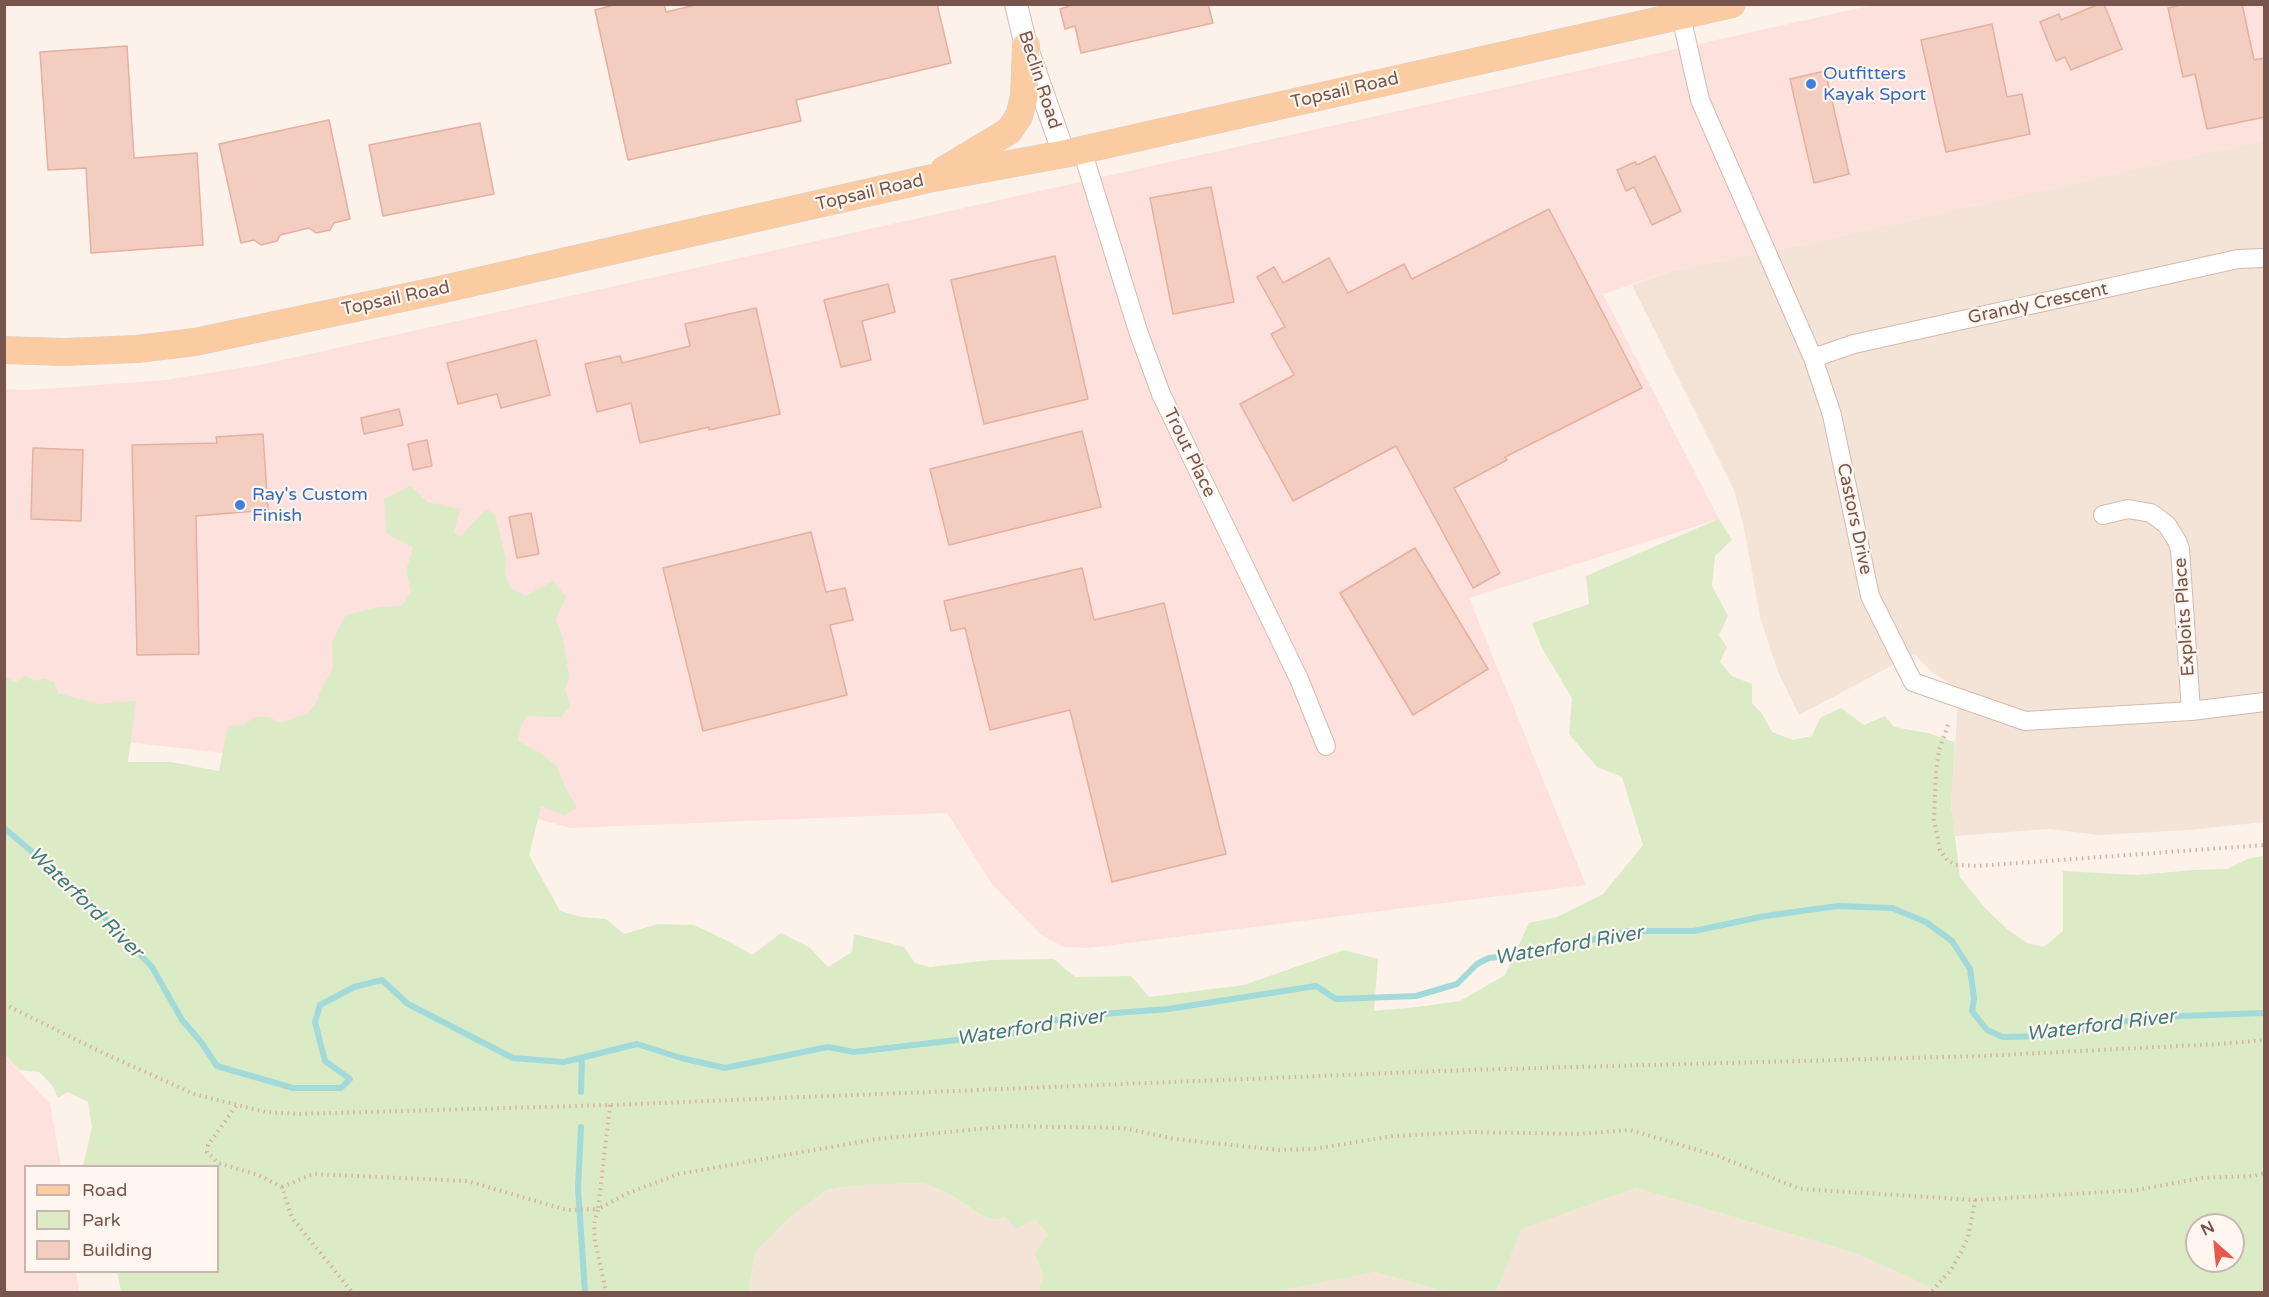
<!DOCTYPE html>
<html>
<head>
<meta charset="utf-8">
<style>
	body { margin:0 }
	#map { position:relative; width:2269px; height:1297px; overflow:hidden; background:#fdf2e9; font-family:"Varela Round",sans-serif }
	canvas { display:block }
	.frame { position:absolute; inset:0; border:6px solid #78554c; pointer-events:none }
	.legend { position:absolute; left:24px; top:1165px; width:195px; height:108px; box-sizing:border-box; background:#fff7ef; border:2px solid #c9b6ae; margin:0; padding:8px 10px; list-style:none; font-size:18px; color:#78554c }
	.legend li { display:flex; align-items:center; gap:12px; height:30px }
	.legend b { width:30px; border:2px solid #c9b6ae }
	.north { position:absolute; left:2185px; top:1213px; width:60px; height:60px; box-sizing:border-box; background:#fff7ef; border:2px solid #c9b6ae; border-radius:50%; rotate:333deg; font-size:16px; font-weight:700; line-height:24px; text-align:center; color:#78554c }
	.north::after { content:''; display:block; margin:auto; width:21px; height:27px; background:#e7594e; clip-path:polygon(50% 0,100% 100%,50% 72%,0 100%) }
</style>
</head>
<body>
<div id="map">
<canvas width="2269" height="1297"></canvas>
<div class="frame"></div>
<ul class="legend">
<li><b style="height:8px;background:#fbcca1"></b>Road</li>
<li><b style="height:16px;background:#dbebc6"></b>Park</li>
<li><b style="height:16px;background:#f2cdc0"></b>Building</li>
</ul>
<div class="north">N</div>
</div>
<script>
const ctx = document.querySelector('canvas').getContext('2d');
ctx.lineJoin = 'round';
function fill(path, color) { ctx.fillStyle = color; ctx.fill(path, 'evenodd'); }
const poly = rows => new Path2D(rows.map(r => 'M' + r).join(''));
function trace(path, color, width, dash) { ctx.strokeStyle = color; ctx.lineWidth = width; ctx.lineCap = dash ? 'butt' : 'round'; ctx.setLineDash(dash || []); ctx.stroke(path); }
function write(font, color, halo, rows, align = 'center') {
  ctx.font = font + ' "Varela Round",sans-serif'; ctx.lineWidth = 4.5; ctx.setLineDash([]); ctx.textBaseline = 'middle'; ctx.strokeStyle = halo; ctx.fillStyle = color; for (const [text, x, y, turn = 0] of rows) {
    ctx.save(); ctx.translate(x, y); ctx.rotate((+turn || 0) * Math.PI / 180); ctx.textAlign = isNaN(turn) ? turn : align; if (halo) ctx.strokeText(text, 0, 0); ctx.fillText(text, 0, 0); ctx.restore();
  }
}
fill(poly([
	[2264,140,2264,822,2189,830,2099,835,2050,829,1955,836,1951,805,1959,689,1933,673,1914,654,1799,715,1778,672,1760,617,1745,532,1734,490,1632,285,1675,270,1800,245],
	[923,1183,951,1195,983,1216,995,1220,1005,1217,1035,1219,1048,1235,1036,1253,1043,1276,1039,1288,1040,1292,749,1292,755,1253,788,1219,827,1190,860,1185],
	[1636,1188,1855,1253,1941,1292,1496,1292,1520,1229],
	[1375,1272,1446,1292,1284,1292,1287,1289]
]), '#f4e3d7');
fill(poly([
	[1873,5,2264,5,2264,140,1800,245,1675,270,1603,294,1719,519,1469,598,1586,885,1089,948,1064,947,1041,935,992,884,947,813,570,828,362,769,5,728,5,389,29,390,165,380,265,364],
	[4,1055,50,1104,61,1166,26,1166,26,1272,76,1272,79,1292,5,1292]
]), '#fde1dd');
fill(poly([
	[411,486,427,502,460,509,454,533,461,536,486,509,495,515,506,558,505,574,511,588,525,596,553,581,566,597,556,619,563,639,569,677,565,689,570,706,561,717,526,716,521,726,518,741,542,754,557,767,565,787,577,808,565,815,541,806,529,855,560,911,582,917,606,919,624,934,658,924,694,925,732,943,752,955,781,933,809,947,828,967,852,952,854,934,904,947,915,963,930,967,990,960,1054,959,1075,977,1131,976,1149,997,1244,985,1344,950,1378,959,1374,1011,1417,1007,1460,1001,1505,975,1529,923,1557,917,1603,894,1643,845,1622,777,1597,767,1569,734,1572,698,1542,648,1532,623,1589,604,1586,576,1719,519,1732,540,1715,556,1712,586,1728,616,1719,635,1727,647,1720,662,1732,676,1752,684,1752,703,1761,712,1772,732,1793,740,1812,736,1820,718,1841,708,1864,725,1885,716,1894,727,1928,733,1955,742,1951,805,1960,877,1983,906,2007,929,2027,943,2044,947,2063,931,2063,871,2137,875,2194,870,2227,869,2250,858,2264,856,2264,1292,1941,1292,1855,1253,1636,1188,1521,1229,1496,1292,1446,1292,1375,1272,1288,1289,1284,1292,1040,1292,1039,1288,1043,1276,1035,1253,1048,1235,1035,1219,1016,1229,1005,1217,995,1220,983,1216,951,1195,923,1183,860,1185,827,1190,788,1219,755,1253,749,1292,121,1292,117,1272,218,1272,218,1166,83,1166,92,1127,88,1102,68,1092,58,1098,52,1085,39,1072,19,1070,5,1055,5,677,16,682,25,675,35,681,44,678,54,682,58,693,97,704,136,701,128,762,171,762,219,771,228,726,244,725,254,717,269,717,280,723,307,714,317,702,321,689,333,668,332,641,346,615,380,607,402,606,411,591,406,571,413,547,387,534,384,499],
	[2197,1225,2233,1225,2233,1261,2197,1261]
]), '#dbebc6');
trace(poly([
	[4,828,82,894,152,967,182,1020,201,1042,217,1066,293,1088,341,1088,350,1079,325,1061,315,1022,320,1005,354,987,382,980,408,1004,513,1058,564,1062,637,1044,681,1058,725,1068,828,1047,854,1052,1025,1032,1043,1022,1089,1015,1168,1009,1316,986,1336,999,1416,996,1457,984,1477,964,1489,958,1538,953,1629,931,1694,931,1765,916,1838,906,1892,908,1926,922,1952,941,1970,969,1974,998,1972,1011,1987,1030,2003,1037,2048,1036,2116,1022,2181,1016,2264,1013],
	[581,1092,582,1058],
	[581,1127,578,1188,585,1292]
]), '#a2d9d9', 6);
const building = poly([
	[618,4,664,4,666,12,700,4,937,4,951,63,796,100,801,121,628,160,595,10,618,4],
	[1076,4,1208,4,1213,23,1081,53,1075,26,1065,29,1060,9,1076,4],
	[2099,4,2104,4,2122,49,2071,70,2065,57,2056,61,2040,22,2059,14,2061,20,2099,4],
	[2185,4,2242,4,2254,60,2265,58,2265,117,2207,129,2195,74,2183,77,2168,8,2185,4],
	[1992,24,2007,97,2022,94,2030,134,1946,152,1921,40,1992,24],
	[127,46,134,158,197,153,203,245,91,253,86,168,48,170,40,52,127,46],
	[1825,71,1849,174,1814,183,1790,79,1825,71],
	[329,120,350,219,334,223,330,230,316,233,309,228,280,235,277,241,261,245,254,240,241,243,219,144,329,120],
	[480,123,494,194,383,216,369,145,480,123],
	[1655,156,1681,211,1652,225,1634,187,1626,191,1617,170,1635,162,1637,165,1655,156],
	[1211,187,1234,302,1173,314,1150,198,1211,187],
	[1549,209,1642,388,1505,457,1507,460,1454,488,1500,573,1473,588,1396,446,1293,501,1240,404,1294,375,1271,334,1285,327,1257,277,1274,267,1283,283,1329,258,1348,293,1404,264,1412,279,1549,209],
	[1055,256,1088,399,984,424,951,280,1055,256],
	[888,284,895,312,862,321,871,360,841,367,824,300,888,284],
	[756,308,780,414,709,430,709,427,640,443,631,403,597,412,585,364,620,356,622,363,690,346,685,324,756,308],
	[536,340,550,395,501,408,497,394,458,404,447,363,536,340],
	[399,409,403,425,364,434,361,418,399,409],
	[1082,431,1101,507,949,545,930,469,1082,431],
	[263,434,268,510,196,516,199,654,137,655,132,445,217,443,216,437,263,434],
	[427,440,432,466,413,470,408,444,427,440],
	[33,448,83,450,81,521,31,519,33,448],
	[531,513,539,554,517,558,509,517,531,513],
	[811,532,826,592,845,588,853,620,830,625,847,695,703,731,663,568,811,532],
	[1415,548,1488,669,1413,715,1340,593,1415,548],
	[1082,568,1094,620,1164,603,1226,854,1112,882,1070,710,990,730,965,628,951,631,944,601,1082,568]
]);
fill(building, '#f2cdc0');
trace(building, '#e5b0a0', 1.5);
const minor = poly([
	[1681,16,1700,100,1813,358,1832,415,1870,596,1913,682,2025,721,2191,711,2264,702],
	[1082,150,1138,331,1161,394,1299,679,1326,746],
	[1813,358,1854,344,2238,259,2264,258],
	[2103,515,2128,509,2151,513,2167,525,2177,541,2180,549,2191,711]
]);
const tertiary = poly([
	[1016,4,1026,46,1064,154]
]);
const primary = poly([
	[944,170,1009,131,1019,116,1024,97,1026,46],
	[4,350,64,352,137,349,195,342,435,291,928,179,1064,154,1732,4]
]);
trace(minor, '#d2bab0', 20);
trace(tertiary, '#d2bab0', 24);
trace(primary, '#d9cfcd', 28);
trace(poly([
	[1948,725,1939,750,1936,771,1934,820,1940,850,1947,860,1956,865,1977,866,2264,845],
	[4,1004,101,1052,194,1094,265,1112,298,1114,610,1105,1466,1070,1982,1056,2218,1044,2264,1040],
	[610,1105,598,1209,628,1193,679,1174,876,1139,1010,1126,1123,1128,1175,1139,1279,1150,1313,1149,1393,1136,1471,1132,1578,1134,1630,1130,1718,1156,1800,1189,1975,1200,1968,1238,1961,1252,1951,1270,1931,1292],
	[236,1106,208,1145,207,1152,218,1163,258,1175,282,1187,292,1218,352,1292],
	[282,1187,313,1174,467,1181,567,1210,598,1209,594,1224,595,1241,606,1292],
	[1975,1200,2137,1190,2202,1178,2254,1176,2264,1173]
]), '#d8afa2', 4, [1.5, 4.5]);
trace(minor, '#fff', 18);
trace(tertiary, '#fff', 22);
trace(primary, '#fbcca1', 27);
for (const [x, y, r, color] of [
	[1811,84,6,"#3f7fe0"],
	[240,505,6,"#3f7fe0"]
]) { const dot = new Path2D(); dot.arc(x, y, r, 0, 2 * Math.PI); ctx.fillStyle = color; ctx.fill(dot); trace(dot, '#fff7ef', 2); }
write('18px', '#366cbe', '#fff7ef', [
	["Outfitters",1823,74],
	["Kayak Sport",1823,95],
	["Ray's Custom",252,495],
	["Finish",252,516]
], 'left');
write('18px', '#78554c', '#fff7ef', [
	["Beclin Road",1039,80,72],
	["Topsail Road",1345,91,-13],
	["Topsail Road",870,193,-13],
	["Topsail Road",396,299,-12],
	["Grandy Crescent",2038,304,-12],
	["Trout Place",1189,453,64],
	["Castors Drive",1854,519,78],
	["Exploits Place",2185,617,-94]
]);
write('italic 20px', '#3f7c7d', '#fff7ef', [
	["Waterford River",85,903,44],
	["Waterford River",1569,946,-10],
	["Waterford River",2101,1026,-7],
	["Waterford River",1031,1028,-9]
]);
</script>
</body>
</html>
